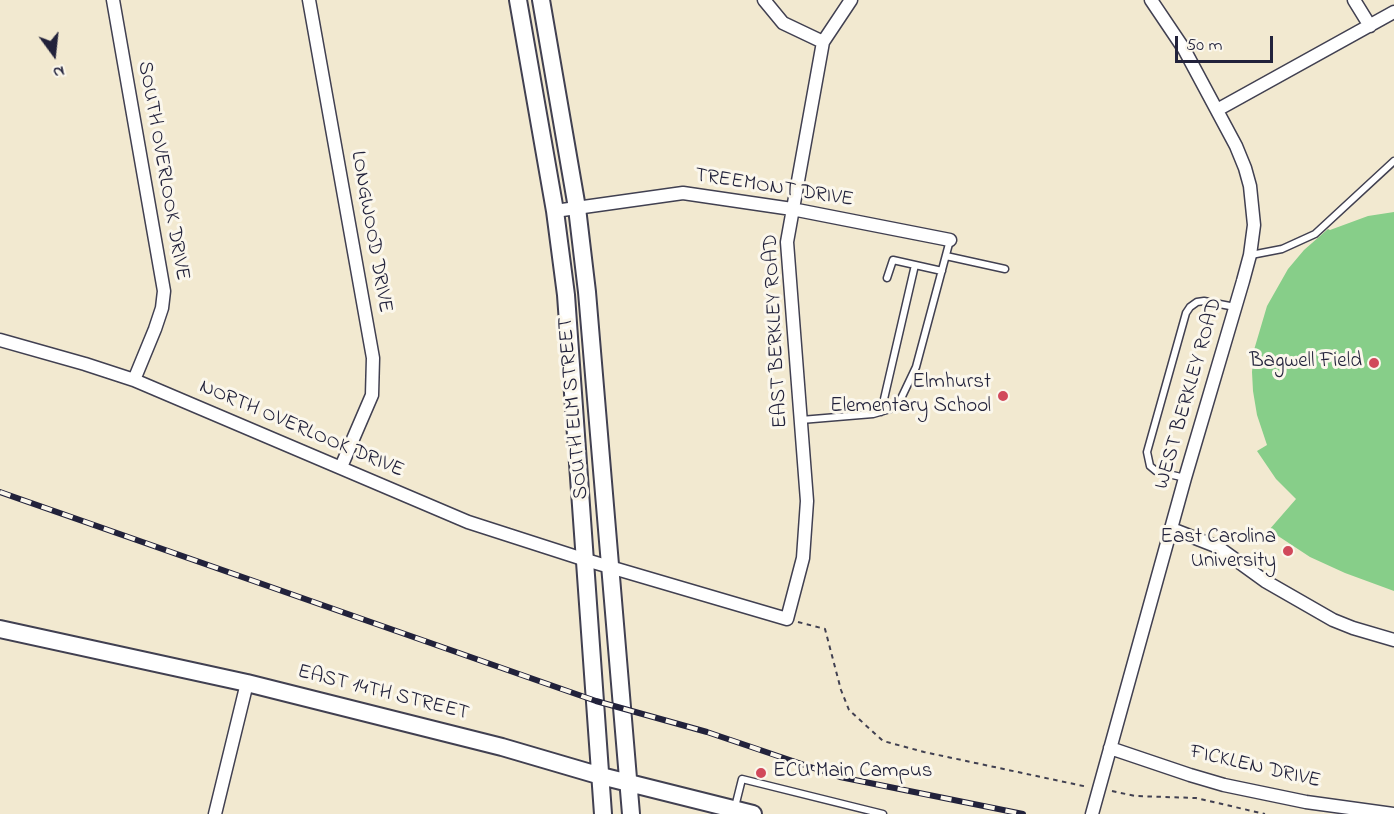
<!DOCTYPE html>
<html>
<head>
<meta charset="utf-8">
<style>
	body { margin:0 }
	#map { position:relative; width:1394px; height:814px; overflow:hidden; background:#f2e9d0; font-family:"Indie Flower",sans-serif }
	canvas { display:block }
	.north { position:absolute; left:24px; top:24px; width:60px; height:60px; -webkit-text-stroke:4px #fbf7ec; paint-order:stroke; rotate:165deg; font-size:16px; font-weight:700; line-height:24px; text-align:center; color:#22223b }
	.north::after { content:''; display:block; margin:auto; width:21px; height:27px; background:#22223b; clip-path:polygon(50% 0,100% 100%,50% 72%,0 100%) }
	.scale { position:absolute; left:1175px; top:36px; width:98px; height:27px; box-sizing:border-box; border:3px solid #22223b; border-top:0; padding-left:8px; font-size:18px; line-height:21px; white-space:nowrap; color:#22223b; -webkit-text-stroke:4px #fbf7ec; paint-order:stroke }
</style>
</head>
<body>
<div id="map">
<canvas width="1394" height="814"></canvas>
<div class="north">N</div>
<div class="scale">50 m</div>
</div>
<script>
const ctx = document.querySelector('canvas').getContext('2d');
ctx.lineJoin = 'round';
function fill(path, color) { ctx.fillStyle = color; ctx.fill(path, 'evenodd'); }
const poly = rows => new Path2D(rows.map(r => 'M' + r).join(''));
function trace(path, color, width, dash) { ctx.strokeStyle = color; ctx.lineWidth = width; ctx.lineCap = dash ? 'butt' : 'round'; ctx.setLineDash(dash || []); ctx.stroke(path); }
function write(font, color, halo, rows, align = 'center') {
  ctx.font = font + ' "Indie Flower",sans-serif'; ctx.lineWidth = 6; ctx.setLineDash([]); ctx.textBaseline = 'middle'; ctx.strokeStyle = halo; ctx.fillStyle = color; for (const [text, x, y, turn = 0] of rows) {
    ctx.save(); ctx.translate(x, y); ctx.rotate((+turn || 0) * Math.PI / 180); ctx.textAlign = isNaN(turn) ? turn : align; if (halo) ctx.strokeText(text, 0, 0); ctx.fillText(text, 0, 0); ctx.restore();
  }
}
fill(poly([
	[1394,212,1394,591,1345,573,1310,557,1269,530,1296,499,1276,479,1257,451,1267,445,1257,415,1253,391,1252,372,1254,350,1267,306,1288,269,1304,250,1328,229,1330,230,1368,216]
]), '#87ce89');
const service = poly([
	[1251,255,1282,249,1315,234,1394,161],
	[946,256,1005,269],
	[887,278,893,260,942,271],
	[881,412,915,265],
	[801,420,873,414,897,407,916,367,950,240],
	[1185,478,1156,471,1150,466,1147,452,1186,313,1190,307,1197,302,1204,301,1235,307],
	[735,807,742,779,883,814]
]);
const minor = poly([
	[113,0,164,291,162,308,155,329,134,380],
	[309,0,373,358,372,395,341,467],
	[764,0,783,23,823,42],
	[1354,0,1370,26],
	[1217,110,1394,12],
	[555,211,683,193,792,209,950,240],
	[0,340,85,364,134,380,468,522,586,560,787,619,803,558,807,501,787,242,823,42,851,0],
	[1172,529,1218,547,1265,581,1333,620,1353,628,1394,640],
	[1110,748,1190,775,1224,785,1306,802,1393,814],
	[215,814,247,683],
	[1092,814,1185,478,1243,281,1250,255,1254,225,1250,186,1245,168,1236,146,1184,49,1151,0]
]);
const tertiary = poly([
	[518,0,555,211,566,295,603,814],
	[541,0,577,208,587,292,631,814],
	[0,629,247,683,502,747,601,776,753,814]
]);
trace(service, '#414051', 9);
trace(minor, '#414051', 15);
trace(tertiary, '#414051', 20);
trace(poly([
	[798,622,825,629,841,690,849,710,883,741,924,752,1088,787],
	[1112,791,1135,796,1196,798,1265,814]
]), '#414051', 2, [4.5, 4.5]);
trace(service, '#fff', 6);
trace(minor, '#fff', 12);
trace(tertiary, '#fff', 16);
const rail = poly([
	[0,492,596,701,707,732,840,777,1023,814]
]);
trace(rail, '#22223b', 6);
trace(rail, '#fbf7ec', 4, [11]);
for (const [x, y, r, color] of [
	[1374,363,6,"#d1495b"],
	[1003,396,6,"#d1495b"],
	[1288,551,6,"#d1495b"],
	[761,773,6,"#d1495b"]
]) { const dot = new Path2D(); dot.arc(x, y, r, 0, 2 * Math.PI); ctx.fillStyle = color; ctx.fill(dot); trace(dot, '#fbf7ec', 2); }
write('21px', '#22223b', '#fbf7ec', [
	["SOUTH OVERLOOK DRIVE",162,171,80],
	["TREEMONT DRIVE",774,189,9],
	["LONGWOOD DRIVE",370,232,80],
	["EAST BERKLEY ROAD",777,331,-93],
	["WEST BERKLEY ROAD",1190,394,-74],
	["SOUTH ELM STREET",575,408,-95],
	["NORTH OVERLOOK DRIVE",301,430,23],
	["EAST 14TH STREET",383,694,14],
	["FICKLEN DRIVE",1255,768,13]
]);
write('21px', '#22223b', '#fbf7ec', [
	["Bagwell Field",1362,363],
	["Elmhurst",991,384],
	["Elementary School",991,408],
	["East Carolina",1276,539],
	["University",1276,563],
	["ECU Main Campus",773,773,"left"]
], 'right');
</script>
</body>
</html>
